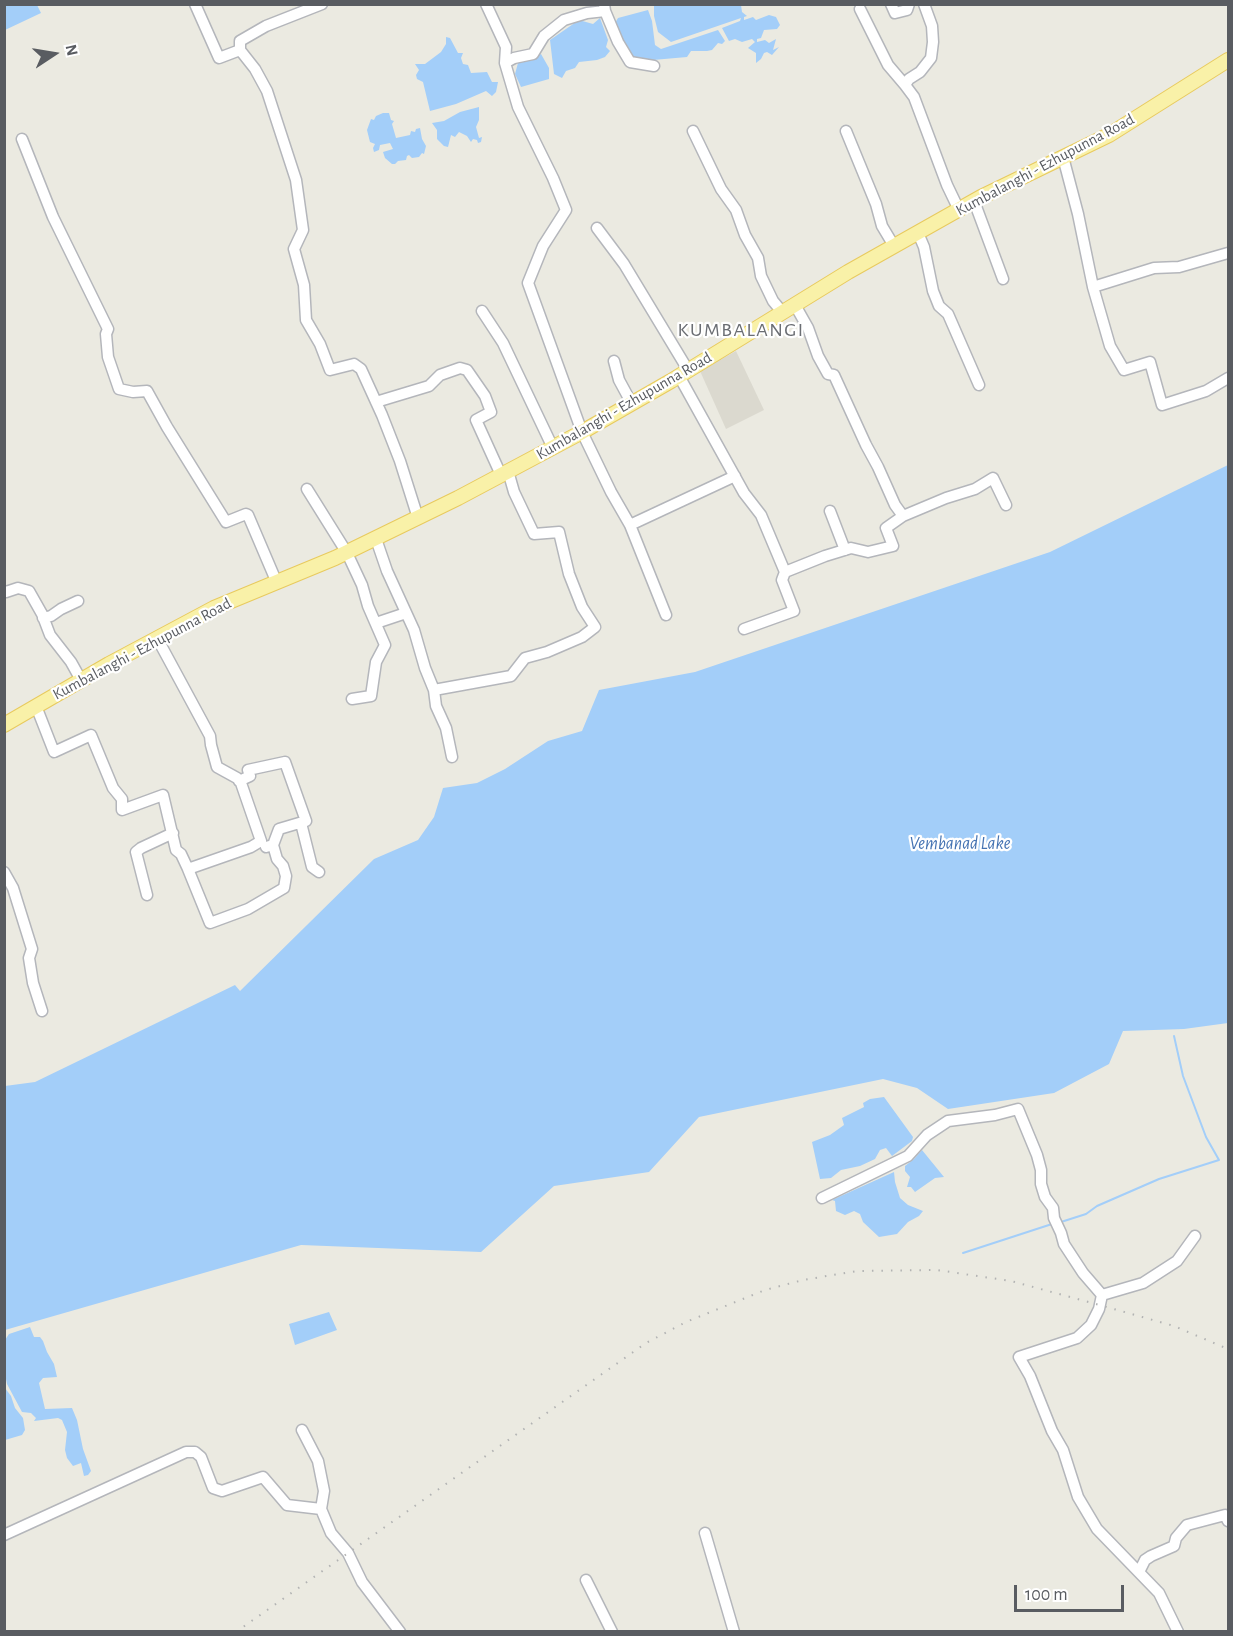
<!DOCTYPE html>
<html>
<head>
<meta charset="utf-8">
<style>
	body { margin:0 }
	#map { position:relative; width:1233px; height:1636px; overflow:hidden; background:#ebeae1; font-family:"Alegreya Sans",sans-serif }
	canvas { display:block }
	.frame { position:absolute; inset:0; border:6px solid #595c61; pointer-events:none }
	.north { position:absolute; left:24px; top:24px; width:60px; height:60px; -webkit-text-stroke:4px #fff; paint-order:stroke; rotate:78deg; font-size:16px; font-weight:700; line-height:24px; text-align:center; color:#595c61 }
	.north::after { content:''; display:block; margin:auto; width:21px; height:27px; background:#595c61; clip-path:polygon(50% 0,100% 100%,50% 72%,0 100%) }
	.scale { position:absolute; left:1014px; top:1585px; width:110px; height:27px; box-sizing:border-box; border:3px solid #595c61; border-top:0; padding-left:8px; font-size:18px; line-height:21px; white-space:nowrap; color:#595c61; -webkit-text-stroke:4px #fff; paint-order:stroke }
</style>
</head>
<body>
<div id="map">
<canvas width="1233" height="1636"></canvas>
<div class="frame"></div>
<div class="north">N</div>
<div class="scale">100 m</div>
</div>
<script>
const ctx = document.querySelector('canvas').getContext('2d');
ctx.lineJoin = 'round';
function fill(path, color) { ctx.fillStyle = color; ctx.fill(path, 'evenodd'); }
const poly = rows => new Path2D(rows.map(r => 'M' + r).join(''));
function trace(path, color, width, dash) { ctx.strokeStyle = color; ctx.lineWidth = width; ctx.lineCap = dash ? 'butt' : 'round'; ctx.setLineDash(dash || []); ctx.stroke(path); }
function write(font, color, halo, rows, align = 'center') {
  ctx.font = font + ' "Alegreya Sans",sans-serif'; ctx.lineWidth = 4.5; ctx.setLineDash([]); ctx.textBaseline = 'middle'; ctx.strokeStyle = halo; ctx.fillStyle = color; for (const [text, x, y, turn = 0] of rows) {
    ctx.save(); ctx.translate(x, y); ctx.rotate((+turn || 0) * Math.PI / 180); ctx.textAlign = isNaN(turn) ? turn : align; if (halo) ctx.strokeText(text, 0, 0); ctx.fillText(text, 0, 0); ctx.restore();
  }
}
fill(poly([
	[736,351,764,410,726,429,700,371]
]), '#dbd9cf');
fill(poly([
	[4,5,37,5,41,13,5,30],
	[654,5,741,5,742,12,747,16,744,17,744,20,753,17,756,20,769,15,776,17,780,25,777,29,764,30,761,38,757,39,757,42,765,40,769,43,776,39,773,50,779,47,772,55,767,52,764,53,761,59,756,63,756,53,748,48,755,42,752,39,742,42,735,39,729,41,722,28,740,21,741,18,671,42,658,32,654,16],
	[648,10,652,21,655,45,661,49,718,30,725,41,722,44,718,43,712,50,707,51,691,51,687,57,653,60,648,64,630,58,615,23,618,18],
	[600,18,608,40,606,47,610,51,605,57,597,60,579,62,575,68,566,71,562,78,554,74,550,40,579,20,593,24],
	[446,37,450,38,458,53,463,53,461,58,463,64,468,65,471,73,487,72,492,82,498,82,496,92,492,96,486,91,456,104,430,111,423,82,417,79,416,75,419,70,415,64,425,64,441,52,446,44],
	[541,54,549,68,549,79,521,87,515,74,518,63],
	[479,107,479,120,476,127,479,138,482,137,481,142,478,143,477,140,473,139,471,142,467,136,459,132,455,137,451,135,448,147,444,146,437,139,437,130,432,123,444,121,460,112],
	[383,113,389,113,391,120,394,121,392,124,396,138,410,135,411,131,415,132,416,129,420,128,422,139,426,146,424,154,422,153,419,157,412,158,409,155,407,156,406,160,398,161,395,164,392,164,385,158,383,152,393,149,390,143,380,145,379,150,374,152,373,148,375,144,370,142,367,130,371,119,374,120,376,116],
	[1228,465,1228,1023,1184,1029,1123,1031,1109,1064,1054,1093,948,1109,917,1088,883,1079,699,1117,649,1172,554,1186,481,1252,301,1245,5,1330,5,1086,35,1082,235,985,240,991,374,859,418,840,434,817,443,788,477,783,505,769,548,741,582,731,599,690,695,672,1050,552],
	[884,1097,913,1137,912,1141,892,1156,886,1148,880,1150,875,1159,860,1166,841,1170,831,1178,820,1179,812,1142,830,1135,844,1125,842,1118,864,1107,863,1103,870,1099],
	[922,1150,944,1177,935,1178,915,1192,911,1187,907,1187,910,1177,905,1171,905,1166,914,1159],
	[894,1172,895,1182,900,1198,908,1205,923,1211,919,1216,908,1222,897,1234,879,1237,863,1222,860,1214,854,1211,845,1215,836,1211,835,1201,832,1200],
	[329,1312,337,1330,295,1345,289,1324],
	[30,1327,34,1337,40,1337,43,1341,47,1352,54,1364,57,1377,43,1378,39,1383,45,1409,72,1408,77,1420,83,1449,91,1471,88,1475,84,1476,81,1463,73,1466,67,1458,65,1450,67,1432,62,1420,58,1418,34,1421,36,1418,31,1413,22,1412,7,1384,5,1374,5,1340,9,1334],
	[5,1388,11,1396,15,1408,23,1418,25,1430,22,1435,5,1440]
]), '#a3cef9');
trace(poly([
	[1061,1222,1086,1214,1097,1206,1159,1179,1219,1160,1206,1137,1183,1076,1174,1036],
	[963,1253,1052,1224]
]), '#a3cef9', 2);
const minor = poly([
	[195,4,219,58,240,50,255,69,267,91,296,180,303,230,294,249,304,285,306,320,320,344,330,370,354,364,361,369,382,415,400,461,418,518],
	[486,4,506,47,505,63,518,107,553,178,566,210,543,246,528,283,582,432,611,492,630,525,666,615],
	[891,4,895,13,907,10,909,4],
	[924,4,932,26,933,42,931,58,920,72,909,79,905,85,914,97,947,185,959,210],
	[860,9,888,65,905,85],
	[605,11,618,42,630,62,654,66],
	[240,50,240,41,266,26,322,4],
	[505,63,514,58,533,54,544,36,564,20,587,13,605,11,604,4],
	[693,131,721,189,736,210,745,235,758,258,761,276,773,301,783,313],
	[846,131,876,204,882,226,894,246],
	[22,139,53,217,108,329,106,334,108,357,119,389,133,392,147,391,167,427,226,522,246,514,248,515,277,583],
	[1063,157,1078,214,1093,287,1154,268,1179,267,1228,253],
	[974,201,1003,279],
	[597,228,624,264,688,370],
	[918,233,924,247,933,291,939,306,948,314,979,385],
	[1093,287,1110,346,1124,370,1150,362,1162,405,1206,391,1228,378],
	[482,311,503,343,553,448],
	[614,361,619,380,632,404],
	[679,376,744,493,761,515,785,572,825,556,851,548,868,552,893,546,886,528,903,516,895,505,878,467,866,445,834,375,828,374,818,356,808,328,795,305],
	[376,402,429,386,440,375,460,368,467,370,485,396,491,412,476,420,501,475],
	[307,489,347,553,362,585,368,606,385,645,376,662,371,696,352,699],
	[830,511,845,550],
	[903,516,946,498,975,489,993,478,1006,505],
	[630,525,735,476],
	[376,539,387,571,414,630,425,668,434,690,511,676,525,658,547,652,582,637,595,627,582,607,569,574,559,532,534,534,514,492,508,471],
	[4,591,6,592,18,588,29,591,42,614,50,635,71,662,81,680],
	[43,618,51,616,61,609,78,601],
	[376,623,406,613],
	[744,629,794,611,782,580,785,572],
	[434,690,436,706,446,728,452,757],
	[36,706,54,752,91,735,113,788,122,799,122,810,163,795,176,850,181,854,188,869,251,847,261,841,241,783,237,778,217,767,211,745,210,736,157,638],
	[239,781,250,776,248,770,285,762,306,821,279,829,273,845,266,847],
	[301,823,312,867,319,872],
	[188,869,210,923,248,909,284,888,286,876,283,866,277,859,273,845],
	[4,872,13,888,32,949,29,958,33,983,42,1011],
	[147,895,136,852,141,848,173,833],
	[822,1198,908,1156,927,1135,948,1121,995,1115,1018,1109,1037,1155,1041,1170,1041,1184,1045,1197,1053,1208,1054,1218,1061,1233,1064,1244,1083,1273,1102,1295],
	[302,1430,318,1461,324,1491,321,1509,331,1533,348,1553,362,1582,400,1632],
	[705,1533,734,1632],
	[4,1535,186,1452,195,1452,201,1457,213,1488,222,1491,263,1477,287,1505,321,1509],
	[1139,1572,1145,1560,1151,1556,1174,1546,1176,1538,1187,1525,1225,1515,1228,1521],
	[586,1580,612,1632],
	[1178,1632,1159,1593,1097,1529,1078,1497,1063,1450,1052,1431,1030,1376,1019,1357,1077,1338,1091,1325,1099,1309,1102,1295,1143,1283,1177,1261,1195,1236]
]);
const major = poly([
	[4,725,109,664,214,608,335,558,458,498,582,432,671,381,848,272,981,197,1109,135,1228,60]
]);
trace(minor, '#b4b6bb', 13);
trace(major, '#e8ca5e', 16);
trace(minor, '#fff', 10);
trace(major, '#f9f1a8', 14);
trace(poly([
	[236,1632,646,1343,686,1322,765,1290,803,1280,857,1271,937,1270,1011,1281,1096,1304,1174,1326,1228,1349]
]), '#b2b3b3', 2, [1.5, 8]);
write('16px', '#595c61', '#fff', [
	["Kumbalanghi - Ezhupunna Road",1045,165,-28],
	["Kumbalanghi - Ezhupunna Road",624,406,-30],
	["Kumbalanghi - Ezhupunna Road",142,649,-28]
]);
write('italic 18px', '#4573b2', '#fff', [
	["Vembanad Lake",960,844]
]);
ctx.letterSpacing = '1.5px';
write('20px', '#6b6e73', '#fff', [
	["KUMBALANGI",741,330]
]);
ctx.letterSpacing = '0px';
</script>
</body>
</html>
